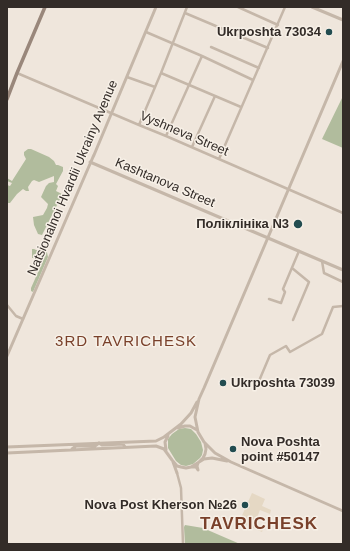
<!DOCTYPE html>
<html>
<head>
<meta charset="utf-8">
<style>
	body { margin:0 }
	#map { position:relative; width:350px; height:551px; overflow:hidden; background:#efe6dc; font-family:Arial,sans-serif }
	canvas { display:block }
	.frame { position:absolute; inset:0; border:8px solid #332c28; pointer-events:none }
</style>
</head>
<body>
<div id="map">
<canvas width="350" height="551"></canvas>
<div class="frame"></div>
</div>
<script>
const ctx = document.querySelector('canvas').getContext('2d');
ctx.lineJoin = 'round';
function fill(path, color) { ctx.fillStyle = color; ctx.fill(path, 'evenodd'); }
const poly = rows => new Path2D(rows.map(r => 'M' + r).join(''));
function trace(path, color, width, dash) { ctx.strokeStyle = color; ctx.lineWidth = width; ctx.lineCap = dash ? 'butt' : 'round'; ctx.setLineDash(dash || []); ctx.stroke(path); }
function write(font, color, halo, rows, align = 'center') {
  ctx.font = font + ' Arial,sans-serif'; ctx.lineWidth = 3; ctx.setLineDash([]); ctx.textBaseline = 'middle'; ctx.strokeStyle = halo; ctx.fillStyle = color; for (const [text, x, y, turn = 0] of rows) {
    ctx.save(); ctx.translate(x, y); ctx.rotate((+turn || 0) * Math.PI / 180); ctx.textAlign = isNaN(turn) ? turn : align; if (halo) ctx.strokeText(text, 0, 0); ctx.fillText(text, 0, 0); ctx.restore();
  }
}
fill(poly([
	[343,96,343,148,322,139],
	[28,149,31,149,49,157,54,161,56,165,58,165,63,167,63,171,56,184,58,186,56,191,62,194,61,197,42,235,38,234,34,225,33,217,43,215,47,208,48,204,41,197,46,186,49,183,54,182,54,176,39,182,34,180,32,181,28,187,29,191,26,191,23,189,17,194,10,203,8,203,7,200,7,185,10,186,12,183,7,181,7,178,12,181,26,159,24,155,24,152],
	[43,247,46,248,48,257,33,292,31,291,31,288,39,270,39,265,41,262,39,256,38,256,32,258,32,249,34,249,36,250,41,251],
	[185,428,191,429,196,434,201,442,203,450,202,455,200,458,193,464,186,466,181,465,176,461,168,448,168,439,172,434,179,429],
	[185,525,203,528,240,544,185,544,184,527]
]), '#b1bc9d');
fill(poly([
	[252,493,265,499,262,506,271,510,270,514,260,510,254,525,263,529,262,532,233,519,234,517,240,520]
]), '#e5d8c4');
trace(poly([
	[238,7,278,25],
	[185,13,268,48],
	[146,32,202,56,253,80],
	[211,47,259,68],
	[17,73,139,125,166,136,343,213],
	[161,73,241,107],
	[127,77,155,87],
	[139,125,161,73,187,7],
	[166,136,202,56],
	[192,147,215,96],
	[219,159,285,7],
	[322,261,324,273,343,282],
	[292,268,309,282,293,320],
	[269,299,281,303,285,292,283,289,299,251],
	[7,305,16,316,23,319],
	[256,388,270,355,286,346,290,352,322,334,333,307,343,306],
	[177,473,181,488,183,544]
]), '#c5b7a9', 2.5);
trace(poly([
	[312,7,343,20],
	[343,61,204,388,199,399,195,417,198,432,204,442,215,453,231,462,343,511],
	[90,162,343,270],
	[7,356,93,157,94,155,156,7],
	[178,428,185,426,190,426,197,430],
	[7,447,156,441,164,437,181,424,191,413,197,402],
	[72,449,76,446,95,446,99,443,102,445,123,444,125,447],
	[166,450,165,442,168,436],
	[7,453,156,446,164,449,172,460,177,466,181,467,186,468,191,467,204,459,212,458,227,461],
	[173,462,177,473],
	[192,467,196,467,198,470,197,466,198,463,203,458,205,454,206,449,205,443]
]), '#c5b7a9', 3);
trace(poly([
	[7,99,17,73,45,7]
]), '#99877b', 3.5);
for (const [x, y, r, color] of [
	[329,32,4,"#224c50"],
	[298,224,5,"#224c50"],
	[223,383,4,"#224c50"],
	[233,449,4,"#224c50"],
	[245,505,4,"#224c50"]
]) { const dot = new Path2D(); dot.arc(x, y, r, 0, 2 * Math.PI); ctx.fillStyle = color; ctx.fill(dot); trace(dot, '#f7f0e7', 1.5); }
write('bold 13px', '#332c28', '#f7f0e7', [
	["Ukrposhta 73034",321,32],
	["Поліклініка N3",289,224],
	["Ukrposhta 73039",231,383,"left"],
	["Nova Poshta",241,442,"left"],
	["point #50147",241,457,"left"],
	["Nova Post Kherson №26",237,505]
], 'right');
write('13px', '#332c28', '#f7f0e7', [
	["Vyshneva Street",184,134,23],
	["Natsionalnoi Hvardii Ukrainy Avenue",73,178,-67],
	["Kashtanova Street",165,183,23]
]);
ctx.letterSpacing = '1px';
write('15px', '#79402a', '#f7f0e7', [
	["3RD TAVRICHESK",126,342]
]);
ctx.letterSpacing = '0px';
ctx.letterSpacing = '1px';
write('bold 17px', '#79402a', '#f7f0e7', [
	["TAVRICHESK",259,524]
]);
ctx.letterSpacing = '0px';
</script>
</body>
</html>
